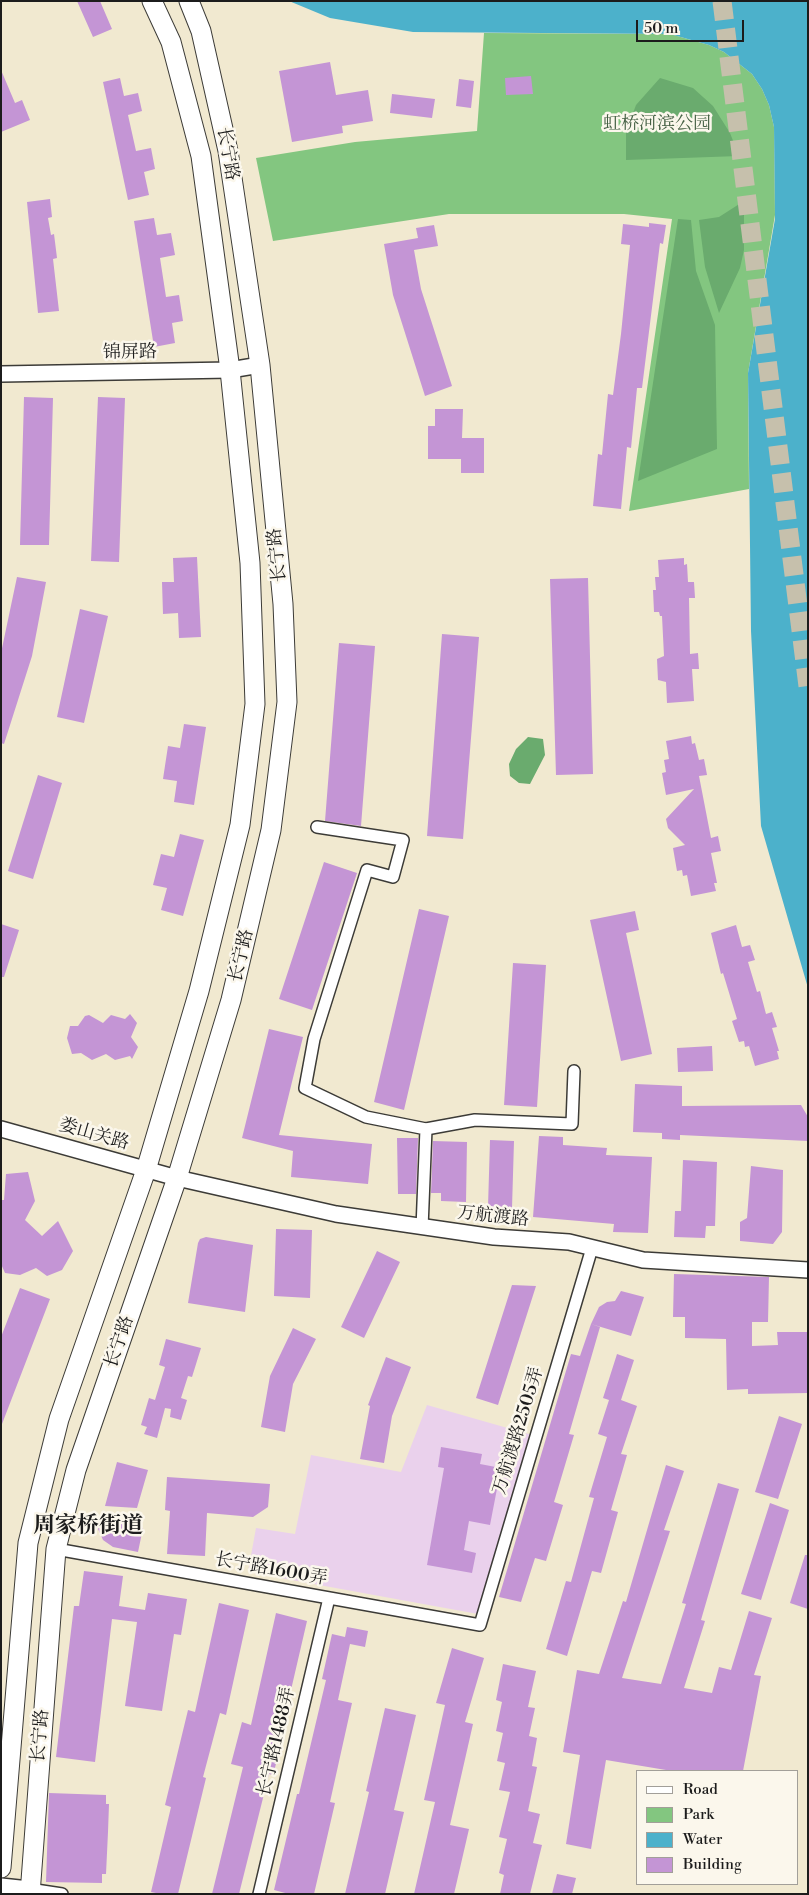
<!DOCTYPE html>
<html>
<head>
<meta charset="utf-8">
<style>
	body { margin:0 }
	#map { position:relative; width:809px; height:1895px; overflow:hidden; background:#f1e9d0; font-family:"Libre Bodoni",serif }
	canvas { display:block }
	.frame { position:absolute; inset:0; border:2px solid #1c1c1c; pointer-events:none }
	.legend { position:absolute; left:636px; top:1770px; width:162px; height:115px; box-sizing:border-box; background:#fbf7ec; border:1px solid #a29f99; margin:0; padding:6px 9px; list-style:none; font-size:15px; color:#1c1c1c }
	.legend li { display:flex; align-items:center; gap:10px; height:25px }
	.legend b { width:25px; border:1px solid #a29f99 }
	.scale { position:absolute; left:636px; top:20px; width:108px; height:22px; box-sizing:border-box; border:2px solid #1c1c1c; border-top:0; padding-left:6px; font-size:15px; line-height:18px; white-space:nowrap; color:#1c1c1c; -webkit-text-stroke:4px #fbf7ec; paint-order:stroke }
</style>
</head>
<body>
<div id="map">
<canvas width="809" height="1895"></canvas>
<div class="frame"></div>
<ul class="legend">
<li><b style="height:6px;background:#fff"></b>Road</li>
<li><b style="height:14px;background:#83c680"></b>Park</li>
<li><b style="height:14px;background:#4cb1cb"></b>Water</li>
<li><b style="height:14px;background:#c495d5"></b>Building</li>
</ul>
<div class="scale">50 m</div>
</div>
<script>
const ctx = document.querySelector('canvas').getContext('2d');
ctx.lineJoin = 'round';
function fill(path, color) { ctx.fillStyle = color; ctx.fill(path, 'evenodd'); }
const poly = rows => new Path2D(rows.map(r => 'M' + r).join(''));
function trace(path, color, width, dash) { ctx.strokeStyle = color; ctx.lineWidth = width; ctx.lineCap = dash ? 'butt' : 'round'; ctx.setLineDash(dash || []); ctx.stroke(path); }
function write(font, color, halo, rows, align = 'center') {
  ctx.font = font + ' "Libre Bodoni","Noto Serif SC",serif'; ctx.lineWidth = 5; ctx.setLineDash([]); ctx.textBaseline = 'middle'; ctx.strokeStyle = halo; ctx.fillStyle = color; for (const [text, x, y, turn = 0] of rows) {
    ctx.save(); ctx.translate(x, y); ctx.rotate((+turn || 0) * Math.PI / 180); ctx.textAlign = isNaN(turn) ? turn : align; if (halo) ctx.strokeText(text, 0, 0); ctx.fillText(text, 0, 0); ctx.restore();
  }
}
fill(poly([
	[427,1405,532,1435,478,1614,248,1572,256,1528,295,1534,311,1455,401,1472]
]), '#ead1ec');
fill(poly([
	[484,33,670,34,709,45,724,52,752,74,762,89,769,105,774,127,775,215,748,373,749,489,629,511,672,219,624,214,449,214,273,241,256,158,355,142,477,131]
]), '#83c680');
fill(poly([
	[660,78,693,88,713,106,730,133,739,156,626,160,626,132,636,105],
	[744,201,744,250,740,268,719,313,705,267,699,220,719,217],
	[678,219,691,220,696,271,715,325,717,449,638,481],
	[528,737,543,739,545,755,530,784,519,783,510,776,509,764,516,749]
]), '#6aab6e');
fill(poly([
	[289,1,808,1,808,988,761,826,751,631,748,373,775,219,774,127,769,105,762,89,752,74,724,52,709,45,670,34,413,32,330,18]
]), '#4cb1cb');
fill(poly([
	[77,1,100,1,112,29,93,37],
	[330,62,336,95,368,90,373,121,342,126,343,133,292,142,279,71],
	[1,70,15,103,22,100,30,120,1,132],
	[531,76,533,94,506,95,505,78],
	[120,78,124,96,138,93,142,111,128,115,136,151,151,148,155,169,144,172,149,195,128,200,103,82],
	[459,79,474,81,471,108,456,106],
	[392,94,435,99,432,118,390,113],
	[50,199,52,217,48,218,51,235,54,234,57,258,53,259,59,311,38,313,27,202],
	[154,218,157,235,171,233,175,255,160,258,166,297,179,295,183,321,172,323,175,343,154,347,134,221],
	[649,223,666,225,663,244,660,243,642,388,637,388,631,448,627,447,621,509,593,506,598,454,602,455,608,394,613,395,621,334,630,245,621,244,623,224,649,227],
	[434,225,438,246,414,250,421,289,452,386,425,396,393,295,384,244,418,238,416,228],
	[24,397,53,398,49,545,20,545],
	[98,397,125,398,119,562,91,561],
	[435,409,463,409,462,438,484,438,484,473,461,473,461,459,428,459,428,426,435,426],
	[197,557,201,637,179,638,178,613,163,614,162,582,174,582,173,558],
	[684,558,684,565,687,564,688,582,694,582,695,598,689,598,690,654,698,653,699,669,692,669,694,701,667,703,666,682,658,680,657,659,664,656,662,616,660,616,659,612,654,612,653,590,656,590,655,577,659,577,658,560],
	[17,577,46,582,32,656,4,744,1,743,1,653],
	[588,578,593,774,556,775,550,579],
	[80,609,108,616,84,723,57,717],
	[442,634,479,637,463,839,427,836],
	[339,643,375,646,361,826,325,821],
	[184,724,206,727,194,805,174,802,177,781,163,779,168,746,180,748],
	[691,736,692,744,695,743,699,760,704,759,707,775,699,776,711,838,718,836,721,851,711,853,717,883,714,883,716,891,691,896,687,875,683,876,682,870,677,871,673,848,685,845,668,828,666,819,694,789,666,795,662,773,666,772,664,760,669,759,666,741],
	[38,775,62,783,33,879,8,871],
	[180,834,204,840,183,916,161,910,167,888,153,885,161,854,174,857],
	[324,862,357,873,312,1010,279,999],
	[419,909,449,916,404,1110,374,1102],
	[635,911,639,930,626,933,652,1054,621,1061,590,920],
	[1,924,19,930,4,977,1,977],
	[736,925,742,947,750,945,755,960,748,962,757,992,760,991,766,1014,772,1012,777,1027,772,1028,779,1051,777,1051,779,1059,755,1066,749,1046,745,1047,744,1041,739,1042,732,1021,737,1019,723,973,721,974,711,933],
	[513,963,546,965,537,1107,504,1105],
	[130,1014,137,1023,131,1037,138,1047,132,1059,130,1056,115,1060,106,1054,92,1060,81,1053,72,1054,67,1038,70,1026,78,1026,85,1016,89,1015,103,1023,111,1015,125,1019],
	[269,1029,303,1037,279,1135,372,1144,368,1184,291,1177,293,1151,242,1138],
	[712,1046,713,1071,678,1072,677,1048],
	[635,1084,682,1086,682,1106,801,1105,808,1117,808,1141,680,1135,680,1140,662,1139,662,1133,633,1132],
	[539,1136,563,1137,563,1145,607,1148,606,1155,652,1157,648,1233,613,1232,614,1224,533,1217],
	[397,1138,418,1138,416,1194,398,1194],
	[490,1140,514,1141,512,1208,488,1207],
	[433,1141,467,1142,466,1202,441,1201,441,1193,431,1193],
	[683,1160,717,1162,715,1226,706,1226,705,1238,674,1237,675,1211,681,1211],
	[751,1166,783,1170,782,1232,773,1244,740,1241,740,1222,747,1218],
	[28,1172,35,1201,25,1220,42,1236,58,1221,73,1251,62,1270,47,1276,36,1268,20,1275,5,1273,1,1264,1,1200,4,1200,6,1174],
	[276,1229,312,1230,310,1298,274,1296],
	[206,1237,253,1245,245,1312,188,1303,198,1243,200,1239],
	[377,1251,400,1262,364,1338,341,1327],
	[674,1274,769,1277,768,1322,752,1322,752,1346,778,1345,777,1332,808,1332,808,1393,748,1394,748,1389,727,1390,726,1339,685,1338,685,1317,673,1317],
	[512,1285,536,1286,498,1405,476,1398],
	[20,1288,50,1299,2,1424,1,1337],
	[621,1291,644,1297,631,1336,591,1324,599,1307,607,1302,615,1301],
	[591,1324,600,1327,569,1434,574,1435,554,1502,563,1505,546,1561,535,1558,521,1602,499,1597,571,1354,580,1356],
	[293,1328,316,1339,293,1384,285,1432,261,1427,270,1376],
	[166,1339,201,1348,192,1377,188,1376,181,1398,187,1400,181,1420,170,1417,171,1409,165,1408,157,1438,144,1434,147,1427,141,1425,149,1398,155,1400,165,1367,159,1365],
	[617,1354,634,1360,621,1400,637,1406,621,1454,627,1455,611,1510,618,1512,601,1573,592,1571,567,1656,546,1649,566,1581,571,1582,594,1498,589,1497,607,1437,598,1434,609,1400,603,1398],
	[386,1357,411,1367,392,1416,384,1463,360,1459,370,1406,368,1405],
	[779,1416,802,1424,778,1499,755,1492],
	[441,1447,482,1454,480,1464,501,1468,490,1525,469,1521,464,1550,476,1553,472,1573,427,1565,444,1468,438,1467],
	[117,1462,148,1470,137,1508,105,1506],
	[666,1465,684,1471,664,1530,670,1531,622,1678,661,1684,686,1604,682,1603,718,1483,739,1489,701,1620,705,1621,684,1688,712,1693,719,1667,731,1670,749,1611,772,1618,754,1675,761,1676,743,1771,672,1771,606,1760,591,1849,566,1844,580,1755,563,1752,577,1670,599,1674,623,1601,626,1602],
	[167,1477,270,1484,268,1507,253,1517,207,1513,205,1556,167,1554,170,1511,165,1510],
	[770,1503,789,1510,761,1600,741,1594],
	[102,1518,143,1528,138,1552,113,1547,103,1540,98,1529],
	[805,1555,808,1555,808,1609,790,1603],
	[84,1571,123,1576,119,1606,145,1610,148,1593,187,1599,181,1635,174,1634,162,1711,125,1706,137,1622,112,1619,95,1762,56,1757,74,1606,79,1606],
	[219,1603,249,1610,226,1715,220,1713,203,1777,206,1778,178,1894,161,1894,151,1892,171,1807,165,1805,188,1710,195,1712],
	[276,1613,307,1621,281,1733,284,1734,273,1775,269,1774,239,1894,212,1894,243,1767,231,1764,242,1722,251,1725],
	[347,1627,368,1631,365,1647,350,1644,338,1700,352,1703,330,1802,335,1803,314,1894,289,1894,274,1890,297,1794,299,1794,326,1680,322,1679,332,1634,345,1637],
	[452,1648,484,1658,465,1722,473,1724,450,1825,469,1829,454,1894,414,1894,435,1802,424,1800,445,1705,436,1703],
	[503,1664,536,1671,528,1707,535,1708,529,1736,537,1738,532,1766,537,1767,528,1811,540,1814,533,1843,542,1845,530,1894,500,1894,504,1875,499,1873,507,1839,499,1837,510,1792,499,1790,505,1763,497,1761,503,1733,496,1731,502,1702,496,1700],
	[385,1708,416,1715,394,1810,404,1812,385,1894,345,1894,369,1792,366,1791],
	[49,1793,106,1795,106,1804,109,1804,108,1832,106,1874,102,1874,102,1883,46,1882],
	[557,1874,576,1878,572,1894,552,1894]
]), '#c495d5');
trace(poly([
	[722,1,808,686]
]), '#c6c0ac', 19, [19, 9]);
const minor = poly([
	[317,827,403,840,393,877,367,870,314,1039,305,1088,366,1117,426,1129,475,1120,572,1124,574,1071],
	[422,1228,426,1129],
	[56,1549,480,1625,592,1248],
	[29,1889,62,1894],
	[259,1894,329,1598]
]);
const tertiary = poly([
	[1,374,230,370,260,365],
	[1,1129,177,1178,336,1214,494,1237,569,1242,643,1260,808,1270],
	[1,1886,29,1889]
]);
const primary = poly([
	[1,1868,28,1543,59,1419,146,1170,199,991,240,825,255,704,250,563,230,370,201,156,171,42,152,1],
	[30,1894,56,1549,76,1470,177,1178,231,1000,271,830,287,702,283,604,260,365,228,151,201,31,189,1]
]);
trace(minor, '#3c3b37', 14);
trace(tertiary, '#3c3b37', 18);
trace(primary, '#3c3b37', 21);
trace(minor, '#fff', 11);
trace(tertiary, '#fff', 15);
trace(primary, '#fff', 19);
write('18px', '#456044', '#fbf7ec', [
	["虹桥河滨公园",657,125]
]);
write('18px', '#1c1c1c', '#fbf7ec', [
	["长宁路",227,154,80],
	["锦屏路",130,353,-1],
	["长宁路",278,555,-96],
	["长宁路",242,956,-77],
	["娄山关路",94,1135,16],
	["万航渡路",493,1217,6],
	["长宁路",120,1342,-71],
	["万航渡路2505弄",519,1431,-73],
	["长宁路1600弄",271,1570,10],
	["长宁路",41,1736,-85],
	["长宁路1488弄",277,1742,-77]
]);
write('bold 22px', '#1c1c1c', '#fbf7ec', [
	["周家桥街道",88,1527]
]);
</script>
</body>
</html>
